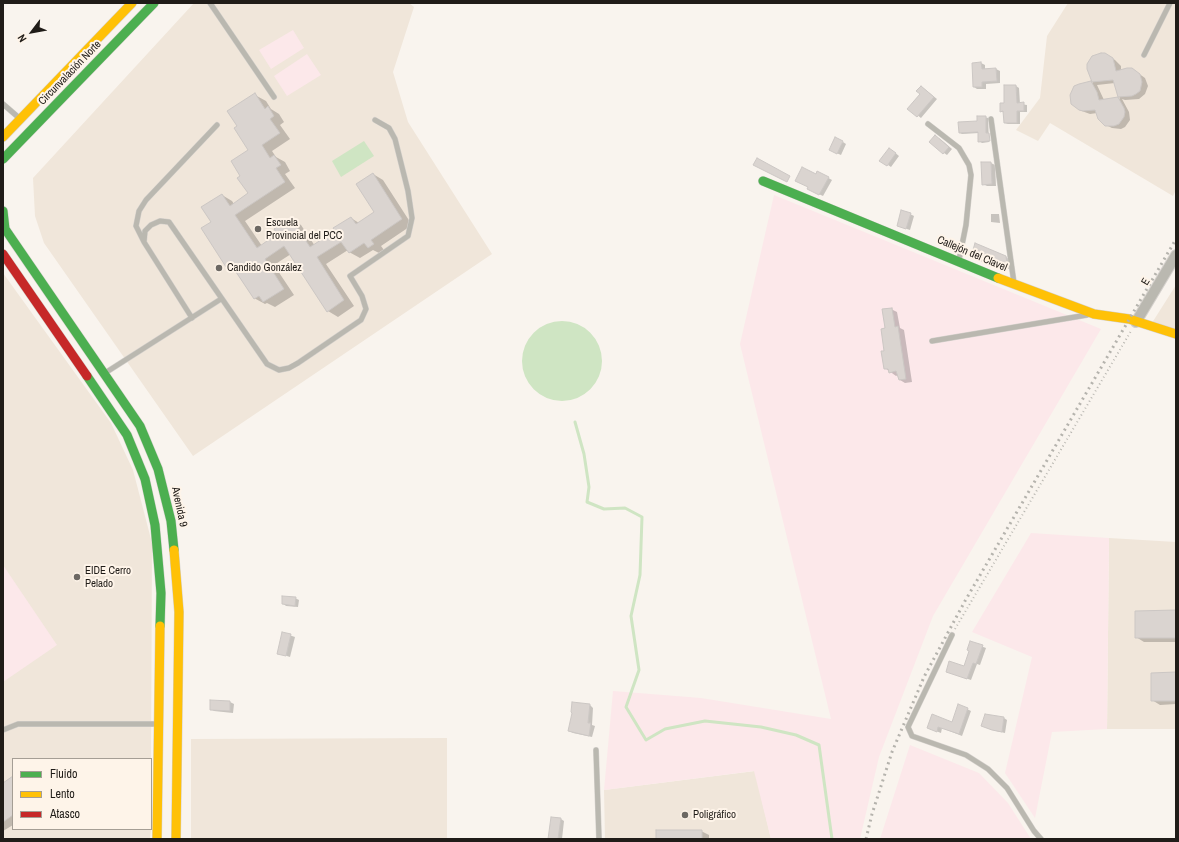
<!DOCTYPE html>
<html>
<head>
<meta charset="utf-8">
<style>
	body { margin:0 }
	#map { position:relative; width:1179px; height:842px; overflow:hidden; background:#f9f4ee; font-family:"Archivo Narrow",sans-serif }
	canvas { display:block }
	.frame { position:absolute; inset:0; border:4px solid #201c18; pointer-events:none }
	.legend { position:absolute; left:12px; top:758px; width:140px; height:72px; box-sizing:border-box; background:#fef4e9; border:1px solid #a59e95; margin:0; padding:5px 7px; list-style:none; font-size:12px; color:#201c18 }
	.legend li { display:flex; align-items:center; gap:8px; height:20px }
	.legend b { width:20px; border:1px solid #a59e95 }
	.north { position:absolute; left:12px; top:12px; width:40px; height:40px; -webkit-text-stroke:3px #fef4e9; paint-order:stroke; rotate:238deg; font-size:11px; font-weight:700; line-height:16px; text-align:center; color:#201c18 }
	.north::after { content:''; display:block; margin:auto; width:14px; height:18px; background:#201c18; clip-path:polygon(50% 0,100% 100%,50% 72%,0 100%) }
</style>
</head>
<body>
<div id="map">
<canvas width="1179" height="842"></canvas>
<div class="frame"></div>
<ul class="legend">
<li><b style="height:5px;background:#4caf50"></b>Fluido</li>
<li><b style="height:5px;background:#ffc107"></b>Lento</li>
<li><b style="height:5px;background:#c62828"></b>Atasco</li>
</ul>
<div class="north">N</div>
</div>
<script>
const ctx = document.querySelector('canvas').getContext('2d');
ctx.lineJoin = 'round';
function fill(path, color) { ctx.fillStyle = color; ctx.fill(path, 'evenodd'); }
const poly = rows => new Path2D(rows.map(r => 'M' + r).join(''));
function trace(path, color, width, dash) { ctx.strokeStyle = color; ctx.lineWidth = width; ctx.lineCap = dash ? 'butt' : 'round'; ctx.setLineDash(dash || []); ctx.stroke(path); }
function write(font, color, halo, rows, align = 'center') {
  ctx.font = font + ' "Archivo Narrow",sans-serif'; ctx.lineWidth = 4; ctx.setLineDash([]); ctx.textBaseline = 'middle'; ctx.strokeStyle = halo; ctx.fillStyle = color; for (const [text, x, y, turn = 0] of rows) {
    ctx.save(); ctx.translate(x, y); ctx.rotate((+turn || 0) * Math.PI / 180); ctx.textAlign = isNaN(turn) ? turn : align; if (halo) ctx.strokeText(text, 0, 0); ctx.fillText(text, 0, 0); ctx.restore();
  }
}
fill(poly([
	[194,3,409,3,414,7,393,72,408,122,492,254,193,456,44,243,35,216,33,178],
	[1068,3,1176,3,1176,190,1173,196,1050,123,1038,141,1016,130,1040,98,1047,36],
	[3,273,111,423,133,470,152,543,151,765,151,759,13,759,13,829,151,829,150,839,3,839],
	[1176,285,1176,333,1150,326],
	[1109,538,1176,542,1176,729,1107,729],
	[447,738,447,839,191,839,191,739],
	[755,771,771,839,605,839,604,790]
]), '#f0e6da');
fill(poly([
	[293,30,304,48,271,69,259,50],
	[307,54,321,75,287,96,274,76],
	[774,195,1101,329,933,616,879,757,860,839,771,839,754,771,604,790,613,691,701,698,831,719,740,344],
	[1031,533,1109,538,1107,729,1052,732,1035,818,1005,773,1032,657,972,632],
	[3,565,57,645,3,682],
	[910,745,979,773,1008,803,1031,839,880,839]
]), '#fce8ea');
fill(poly([
	[364,141,374,156,341,177,332,161],
	'522 361a40 40 0 1 1 80 0a40 40 0 1 1-80 0Z'
]), '#cfe5c3');
fill(poly([
	[1109,56,1115,60,1121,66,1121,70,1138,73,1145,78,1148,86,1145,94,1139,99,1125,100,1122,99,1129,112,1130,120,1125,127,1121,129,1112,128,1106,125,1097,113,1090,114,1079,110,1091,82,1093,83,1088,69],
	[1115,83,1120,99,1118,98,1104,100,1097,85],
	[981,63,985,65,985,70,996,69,1000,71,1000,83,986,84,986,89,977,89,974,87],
	[1005,86,1016,86,1019,88,1020,104,1027,105,1027,112,1020,112,1020,124,1008,124,1005,123,1004,113,1001,111,1005,104],
	[922,87,937,99,921,118,908,108,921,94],
	[255,95,266,101,271,109,279,114,284,122,280,125,290,139,272,151,276,157,285,162,290,171,285,174,295,188,245,221,262,246,279,235,291,219,301,225,315,246,336,232,351,218,359,223,375,213,373,174,383,180,412,225,381,246,384,250,379,253,373,250,360,258,349,252,348,250,326,264,354,306,338,317,328,311,291,254,274,265,294,295,275,307,267,303,265,304,254,298,236,272,226,266,213,222,222,195,232,201,234,204,249,193,242,176,250,151,238,127],
	[985,117,988,118,989,142,982,143,979,141,979,133,962,134,960,133],
	[939,138,952,149,947,155,944,153],
	[843,142,846,144,841,155,834,152],
	[893,151,899,156,891,167,888,165],
	[982,163,991,163,995,165,996,186,987,186,983,184],
	[818,172,832,180,823,196,812,191,809,187],
	[910,214,914,216,910,230,901,227],
	[991,214,999,214,1000,223,991,222],
	[972,257,1006,257,1009,259,1010,266,1009,269,998,265,997,268],
	[891,309,897,312,900,328,904,330,912,382,905,383,900,380,898,375,896,376,885,368,886,329],
	[295,598,299,600,298,607,286,606,283,603],
	[1176,611,1176,642,1144,642,1136,637],
	[283,633,295,637,290,657,278,653],
	[970,642,986,648,980,665,977,664,971,680,950,673,965,667,970,651],
	[1176,673,1176,704,1160,705,1152,700],
	[230,702,234,704,233,713,214,711,211,709],
	[590,705,593,708,592,725,595,726,592,737,573,733,569,731],
	[959,705,971,711,962,736,942,728,941,733,928,728,952,723],
	[986,715,1004,718,1007,720,1005,733,996,731,982,726],
	[13,777,13,825,3,831,3,784],
	[561,819,564,821,562,839,549,839],
	[701,831,709,835,709,839,657,839]
]), '#0003');
trace(poly([
	[575,422,584,454,589,487,587,502,604,509,625,508,642,517,640,575,631,616,639,670,626,707,646,740,665,729,705,721,761,727,796,735,819,745,832,839]
]), '#cfe5c3', 3);
const building = poly([
	[1101,53,1105,53,1113,58,1116,71,1127,68,1132,68,1140,74,1142,82,1140,91,1136,94,1132,96,1118,97,1113,80,1092,82,1087,69,1087,64,1092,56,1101,53],
	[981,62,982,69,996,68,997,81,982,82,982,87,973,87,972,63,981,62],
	[1091,81,1097,92,1099,100,1118,97,1124,108,1125,112,1124,117,1119,124,1114,126,1105,126,1098,119,1095,110,1083,111,1079,110,1071,104,1070,95,1074,86,1079,84,1091,81],
	[1004,85,1016,85,1017,103,1024,102,1024,111,1017,111,1017,123,1004,123,1003,111,1000,112,1000,103,1004,103,1004,85],
	[921,86,934,97,917,117,907,109,920,94,916,91,921,86],
	[255,93,265,109,268,106,274,116,270,119,280,133,262,145,270,158,274,155,281,165,276,168,285,182,235,215,257,248,277,234,274,229,291,218,310,247,335,231,333,228,351,217,356,224,374,212,356,184,373,173,402,219,371,240,374,244,368,248,364,243,349,253,341,242,317,257,344,300,327,312,284,246,265,259,284,289,263,302,259,296,254,299,230,263,226,267,201,228,211,222,201,207,222,194,230,206,248,193,237,178,240,176,231,161,248,150,234,128,237,126,227,111,255,93],
	[977,116,986,116,986,133,989,133,990,141,978,142,978,132,959,133,958,122,977,121,977,116],
	[935,135,949,147,943,154,929,142,935,135],
	[835,137,843,141,837,154,829,150,835,137],
	[889,148,896,153,887,166,879,161,889,148],
	[757,158,790,176,787,182,753,165,757,158],
	[981,162,991,162,992,184,982,185,981,162],
	[802,167,816,174,817,171,829,177,819,195,807,189,808,187,795,181,802,167],
	[901,210,911,213,906,229,897,226,901,210],
	[975,243,1006,256,1007,264,1006,268,995,264,994,267,987,264,987,263,971,257,975,243],
	[892,308,895,327,898,326,906,379,899,380,896,371,889,373,888,369,884,369,881,351,884,351,881,329,885,328,882,309,892,308],
	[282,596,296,597,295,606,282,604,282,596],
	[1176,610,1176,638,1135,638,1135,611,1176,610],
	[282,632,291,634,286,656,277,654,282,632],
	[970,641,983,645,976,664,973,663,967,679,946,672,949,661,964,666,969,651,967,650,970,641],
	[1176,672,1176,701,1151,701,1151,673,1176,672],
	[210,700,230,701,230,711,210,710,210,700],
	[572,702,590,704,588,723,591,723,589,736,568,731,572,713,571,712,572,702],
	[958,704,968,708,959,734,938,727,937,732,927,728,932,714,952,722,958,704],
	[985,714,1004,717,1002,732,992,730,981,726,985,714],
	[13,776,13,815,3,822,3,783,13,776],
	[551,817,561,818,558,839,548,839,551,817],
	[656,830,702,830,702,839,656,839,656,830]
]);
fill(building, '#dad4d0');
trace(building, '#ccc7c4', 1);
const lane = poly([
	[210,3,274,97],
	[1144,55,1170,3],
	[3,104,18,117],
	[991,119,1014,283],
	[928,124,959,148,969,165,971,175,966,225,959,260],
	[144,242,136,226,139,211,146,200,217,125],
	[192,318,144,242,145,231,151,225,160,221,169,222,267,364,279,370,289,368,298,363,361,320,366,309,362,296,350,276,408,236,412,218,408,191,395,139,389,128,375,120],
	[932,341,1087,315],
	[105,373,221,299],
	[952,635,908,727,912,736,966,755,988,769,1007,788,1034,831,1041,839],
	[3,730,18,724,157,724],
	[596,750,599,839]
]);
const street = poly([
	[1136,322,1176,255]
]);
const fast = poly([
	[3,159,154,3],
	[763,181,998,278],
	[3,211,5,229],
	[3,226,140,426,158,469,171,521,174,550],
	[87,376,127,435,145,479,155,525,161,593,160,626]
]);
const slow = poly([
	[3,137,132,3],
	[998,278,1094,314,1129,319,1176,334],
	[174,550,179,612,176,839],
	[157,839,160,626]
]);
const jam = poly([
	[3,254,87,376]
]);
trace(lane, '#d5d1cd', 6);
trace(street, '#d5d1cd', 12);
trace(fast, '#d5d1cd', 10);
trace(slow, '#d5d1cd', 10);
trace(jam, '#d5d1cd', 10);
trace(poly([
	[955,629,1131,331]
]), '#bab8b2', 2, [1, 3]);
trace(lane, '#bab8b0', 5);
trace(street, '#bab8b0', 10);
trace(fast, '#4caf50', 9);
trace(slow, '#ffc107', 9);
trace(jam, '#c62828', 9);
trace(poly([
	[866,839,872,814,892,752,924,677,965,601,1176,239]
]), '#b5b3ad', 3, [2, 4]);
for (const [x, y, r, color] of [
	[258,229,4,"#6c6863"],
	[219,268,4,"#6c6863"],
	[77,577,4,"#6c6863"],
	[685,815,4,"#6c6863"]
]) { const dot = new Path2D(); dot.arc(x, y, r, 0, 2 * Math.PI); ctx.fillStyle = color; ctx.fill(dot); trace(dot, '#fef4e9', 1.5); }
write('11px', '#201c18', '#fef4e9', [
	["Circunvalación Norte",70,73,-46],
	["Callejón del Clavel",972,254,23],
	["E",1146,282,-59],
	["Avenida 9",179,507,78]
]);
write('11px', '#201c18', '#fef4e9', [
	["Escuela",266,223],
	["Provincial del PCC",266,236],
	["Candido González",227,268],
	["EIDE Cerro",85,571],
	["Pelado",85,584],
	["Poligráfico",693,815]
], 'left');
</script>
</body>
</html>
